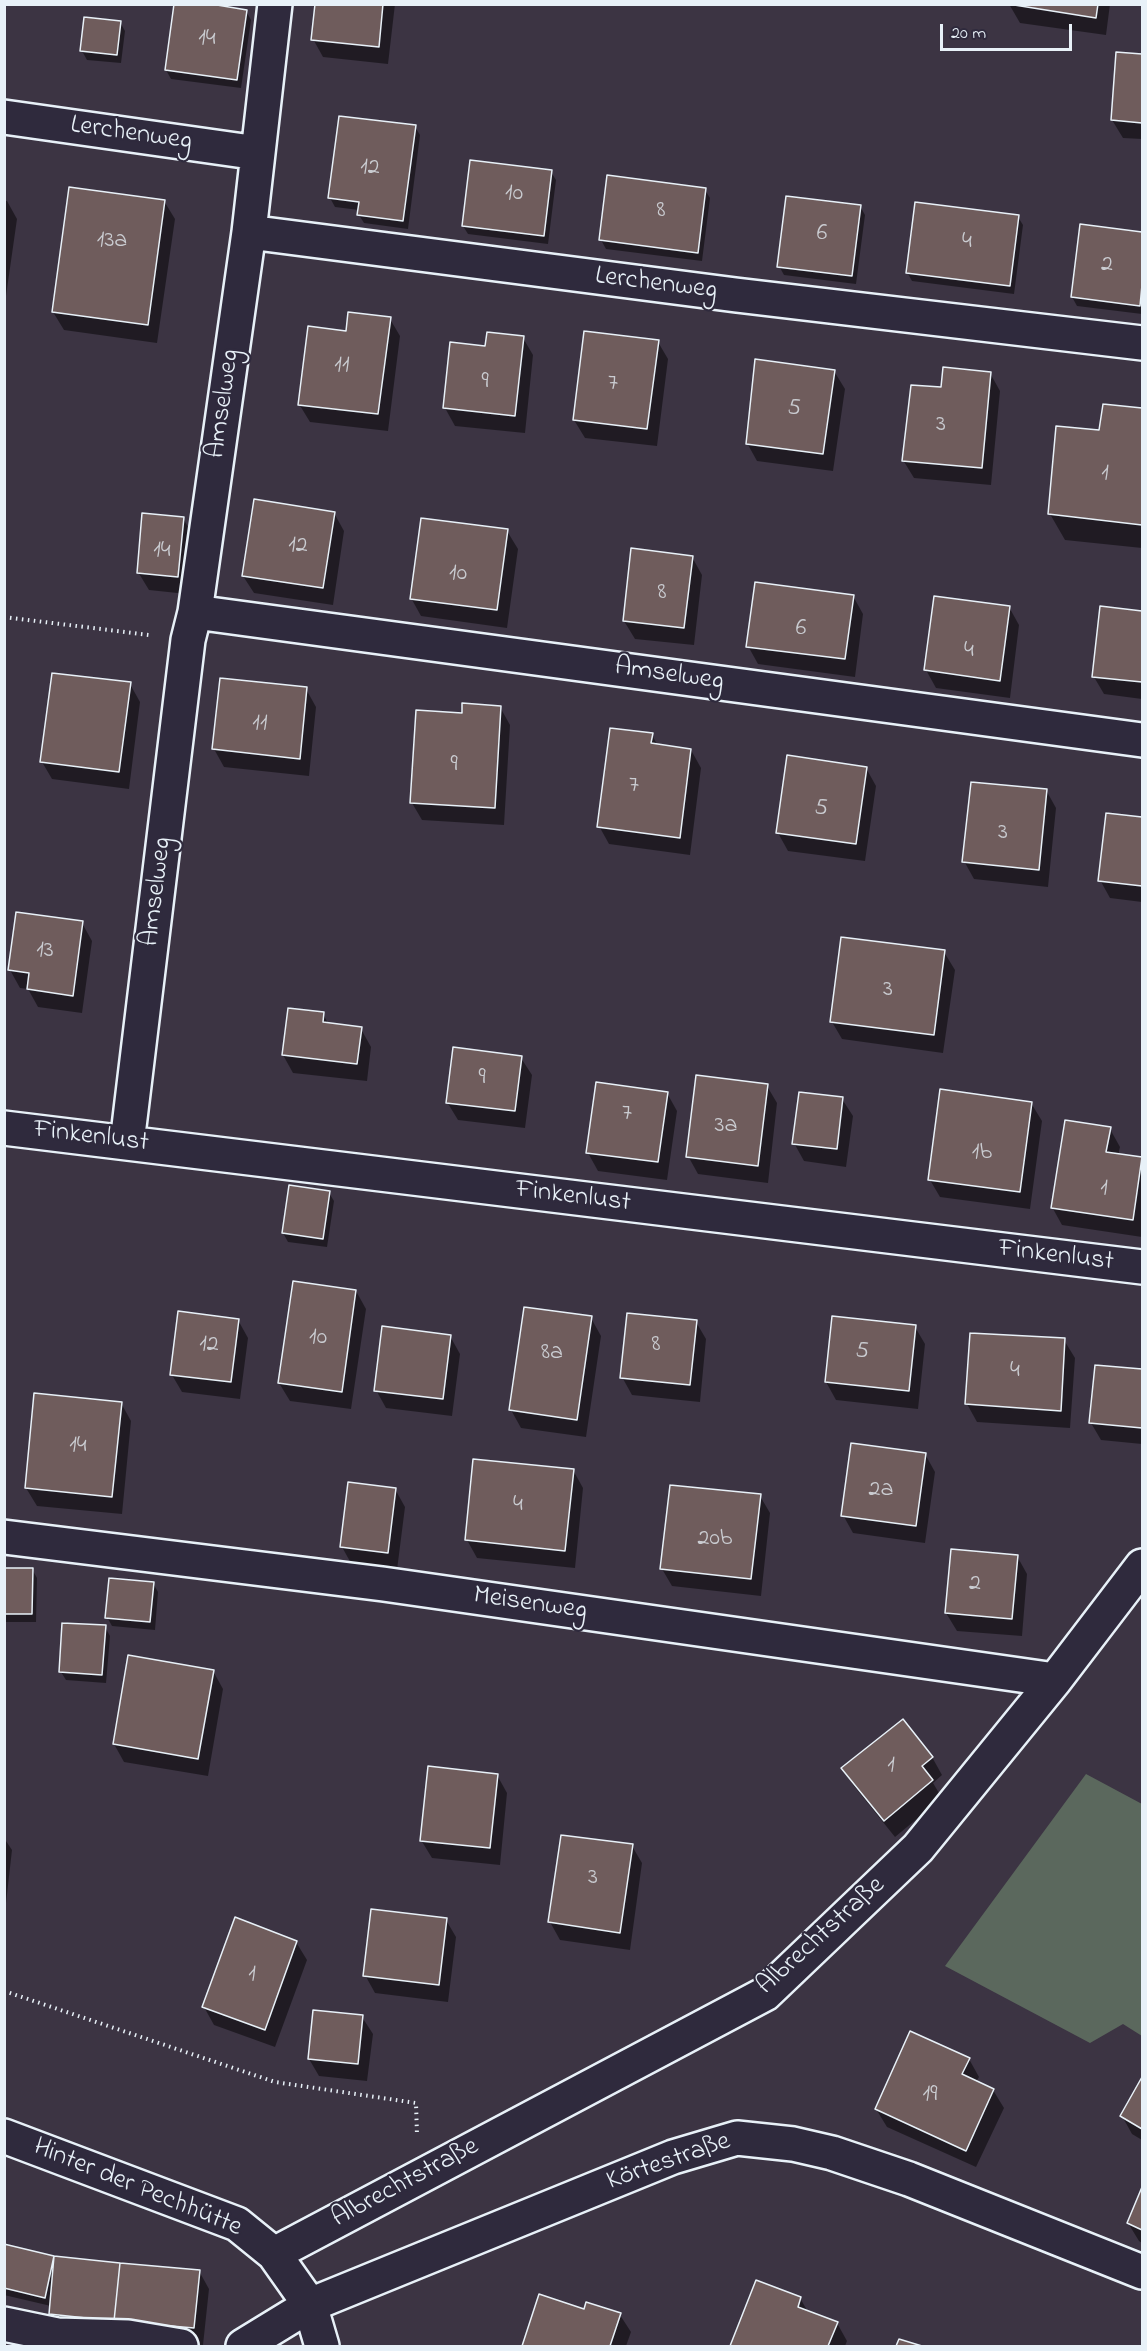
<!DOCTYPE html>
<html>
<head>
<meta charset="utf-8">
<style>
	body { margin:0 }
	#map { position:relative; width:1147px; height:2351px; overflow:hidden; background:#3c3443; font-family:"Indie Flower",sans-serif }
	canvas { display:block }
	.frame { position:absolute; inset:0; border:6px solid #e8f1f8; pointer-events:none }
	.scale { position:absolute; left:940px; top:24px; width:132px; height:27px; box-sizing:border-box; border:3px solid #e8f1f8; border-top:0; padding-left:8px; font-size:18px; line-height:21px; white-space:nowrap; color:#e8f1f8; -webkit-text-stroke:4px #2f2a3d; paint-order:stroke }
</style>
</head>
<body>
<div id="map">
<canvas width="1147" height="2351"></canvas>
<div class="frame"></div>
<div class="scale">20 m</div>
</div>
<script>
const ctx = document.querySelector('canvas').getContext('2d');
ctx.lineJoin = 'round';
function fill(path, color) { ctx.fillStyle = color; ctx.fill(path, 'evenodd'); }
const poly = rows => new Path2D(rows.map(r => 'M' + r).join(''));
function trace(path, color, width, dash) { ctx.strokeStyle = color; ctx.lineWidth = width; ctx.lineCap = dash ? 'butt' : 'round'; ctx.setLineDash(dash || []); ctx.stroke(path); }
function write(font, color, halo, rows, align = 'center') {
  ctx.font = font + ' "Indie Flower",sans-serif'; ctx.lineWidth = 4.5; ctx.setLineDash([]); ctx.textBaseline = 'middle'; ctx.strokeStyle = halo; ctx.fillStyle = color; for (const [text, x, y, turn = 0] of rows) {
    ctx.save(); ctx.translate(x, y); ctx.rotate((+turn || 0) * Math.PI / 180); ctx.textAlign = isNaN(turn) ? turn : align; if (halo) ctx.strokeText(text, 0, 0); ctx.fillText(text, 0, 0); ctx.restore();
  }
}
fill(poly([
	[1086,1774,1142,1804,1142,2036,1123,2024,1090,2043,945,1966]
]), '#5b685d');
fill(poly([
	[175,4,246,11,251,20,241,88,171,79,166,70],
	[317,4,395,4,388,64,323,57,313,39],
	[1009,4,1110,4,1106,35,1020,23],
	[120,22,125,31,121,63,87,60,82,51],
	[1118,54,1142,56,1142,139,1123,138,1112,120],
	[415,127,420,135,408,229,364,223,359,215,359,210,335,207,330,198],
	[551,172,556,180,548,244,468,234,463,226],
	[705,190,710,198,702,261,606,249,601,240],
	[4,201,7,201,17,219,4,310],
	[164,201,175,219,157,343,64,330,53,312],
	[860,206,865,215,856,284,784,275,779,266],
	[1018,217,1023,225,1014,294,912,281,907,272],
	[1081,226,1142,234,1142,314,1077,306,1072,297],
	[390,319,400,336,388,431,310,422,299,404,347,333],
	[523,338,533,355,525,433,455,426,445,408,487,347],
	[658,342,668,359,657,446,585,438,574,420],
	[834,371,845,389,833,471,757,461,747,443],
	[990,373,1000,391,991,485,914,478,903,460,943,389],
	[1104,406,1142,410,1142,548,1065,540,1050,514,1100,432],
	[334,513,344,531,333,605,254,593,243,576],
	[183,518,193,536,187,594,149,590,138,572],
	[507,531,518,549,507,628,421,616,411,598],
	[692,557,702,575,694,645,635,639,624,621],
	[853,596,863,614,855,677,758,664,748,646],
	[1009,607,1019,625,1010,698,936,688,926,670],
	[1101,608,1142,612,1142,699,1104,694,1094,677],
	[130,684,140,702,129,789,52,779,42,762],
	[306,689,316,707,309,776,224,767,214,749],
	[500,707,510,725,504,825,422,820,412,803,463,714],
	[652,735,658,746,691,750,701,768,690,855,609,844,599,826],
	[866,768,876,786,865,861,788,851,778,833],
	[1046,790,1056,808,1048,887,974,879,964,861],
	[1107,814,1142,818,1142,902,1110,898,1100,880],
	[82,923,92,941,82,1013,38,1007,28,989,20,988,10,970],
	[944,952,955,970,943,1053,842,1039,832,1022],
	[323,1014,329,1025,361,1029,371,1047,367,1081,293,1073,283,1055],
	[521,1058,532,1075,525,1128,458,1120,447,1102],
	[767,1086,777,1103,768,1183,698,1174,688,1156],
	[667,1093,677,1111,667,1180,598,1171,588,1153],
	[842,1099,853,1116,846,1167,804,1161,794,1143],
	[1031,1103,1042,1121,1030,1209,940,1197,930,1180],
	[1110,1129,1120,1147,1118,1155,1142,1159,1142,1237,1062,1225,1052,1207],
	[329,1193,334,1201,327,1247,288,1242,283,1233],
	[356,1291,366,1309,351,1409,290,1401,279,1383],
	[591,1318,601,1336,586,1437,521,1428,511,1410],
	[238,1320,248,1338,240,1399,182,1392,172,1375],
	[696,1322,706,1339,700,1402,632,1395,622,1377],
	[915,1327,925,1344,918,1409,836,1400,826,1382],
	[450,1336,460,1354,452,1416,386,1408,376,1390],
	[1064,1340,1075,1358,1070,1428,977,1422,967,1404],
	[1096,1367,1142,1371,1142,1444,1101,1440,1091,1423],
	[121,1403,131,1421,122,1514,37,1506,26,1488],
	[925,1454,935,1472,925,1543,853,1533,843,1515],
	[573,1470,583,1488,575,1568,477,1558,467,1540],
	[395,1489,405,1507,397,1570,352,1565,342,1547],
	[760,1496,770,1513,761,1596,672,1586,662,1569],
	[1017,1556,1027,1574,1022,1636,957,1631,946,1613],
	[4,1569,32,1569,37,1578,36,1622,4,1622],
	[153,1583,158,1592,155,1630,112,1626,107,1617],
	[105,1627,110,1636,106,1683,66,1680,61,1672],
	[213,1671,223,1689,208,1776,124,1762,114,1744],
	[932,1757,942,1775,933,1783,942,1798,895,1837,854,1786,843,1769],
	[497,1775,507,1793,500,1865,432,1858,421,1840],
	[4,1838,12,1850,6,1903,4,1903],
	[632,1846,642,1863,630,1950,560,1940,550,1922],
	[446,1920,456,1937,448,2002,375,1993,365,1975],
	[296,1942,307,1960,275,2047,214,2025,204,2007],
	[362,2017,373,2034,367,2081,319,2076,309,2059],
	[969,2059,979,2077,976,2082,993,2090,1004,2108,976,2167,887,2127,876,2109],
	[1142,2080,1142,2140,1132,2134,1122,2116],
	[1142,2191,1142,2243,1139,2241,1128,2223],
	[4,2246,54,2258,199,2271,209,2289,203,2345,60,2332,50,2314,51,2306,4,2295],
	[757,2282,800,2298,808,2312,837,2323,847,2341,845,2346,732,2346],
	[540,2296,585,2311,620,2315,631,2332,626,2346,524,2346]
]), '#0007');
const building = poly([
	[174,4,211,4,247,10,237,80,165,70,174,4],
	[315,4,383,4,379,47,311,40,315,4],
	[1008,4,1098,4,1096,18,1008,4],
	[84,17,121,21,117,55,80,51,84,17],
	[1116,52,1142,54,1142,123,1111,120,1116,52],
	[339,116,416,125,403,221,357,215,359,202,328,198,339,116],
	[470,160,552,170,544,236,462,226,470,160],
	[607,175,706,188,698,253,599,240,607,175],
	[69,187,165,200,148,325,52,312,69,187],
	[786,196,861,205,852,276,777,267,786,196],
	[915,202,1019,215,1010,286,906,273,915,202],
	[1080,224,1142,232,1142,285,1140,306,1071,297,1080,224],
	[348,312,391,317,378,414,298,405,308,326,346,331,348,312],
	[584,331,659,340,647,429,573,420,584,331],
	[487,332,524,336,515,416,443,408,450,342,485,346,487,332],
	[755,359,835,370,823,454,746,444,755,359],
	[943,367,991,372,982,468,902,461,911,385,941,387,943,367],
	[1103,404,1142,408,1142,525,1048,514,1056,426,1099,430,1103,404],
	[254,499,335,512,323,588,242,576,254,499],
	[142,513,184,517,178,577,137,573,142,513],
	[421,518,508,529,497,610,410,599,421,518],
	[631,548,693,556,684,628,623,621,631,548],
	[755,582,854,595,845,659,746,647,755,582],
	[934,596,1010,606,1000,681,924,670,934,596],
	[1100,606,1142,611,1142,682,1092,677,1100,606],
	[52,673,131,682,119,772,40,762,52,673],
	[220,678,307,687,300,759,212,749,220,678],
	[462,703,501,706,495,808,410,803,416,710,462,713,462,703],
	[610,728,653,733,651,743,691,749,680,838,597,827,610,728],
	[787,755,867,767,856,844,776,833,787,755],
	[971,782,1047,789,1039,870,962,862,971,782],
	[1106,813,1142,817,1142,886,1098,881,1106,813],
	[16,912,83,921,73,996,27,989,29,973,8,970,16,912],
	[841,937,945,950,934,1035,830,1022,841,937],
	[288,1008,324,1012,323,1022,362,1027,357,1064,282,1055,288,1008],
	[453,1047,522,1056,515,1111,446,1103,453,1047],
	[696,1075,768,1084,758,1166,686,1157,696,1075],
	[596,1082,668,1092,658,1162,586,1153,596,1082],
	[940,1089,1032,1102,1020,1192,928,1180,940,1089],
	[799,1092,843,1097,837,1149,792,1144,799,1092],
	[1065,1120,1111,1127,1106,1152,1142,1157,1133,1220,1051,1208,1065,1120],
	[289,1185,330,1191,323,1239,282,1233,289,1185],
	[293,1281,356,1290,342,1392,278,1383,293,1281],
	[524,1307,592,1316,577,1420,509,1410,524,1307],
	[178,1311,239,1319,231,1382,170,1375,178,1311],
	[627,1313,697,1320,690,1385,620,1378,627,1313],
	[832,1316,916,1325,909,1391,825,1382,832,1316],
	[382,1326,451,1335,443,1399,374,1391,382,1326],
	[970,1333,1065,1338,1061,1411,965,1404,970,1333],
	[1095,1365,1142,1369,1142,1428,1089,1423,1095,1365],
	[34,1393,122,1402,112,1497,25,1488,34,1393],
	[851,1443,926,1453,916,1526,841,1516,851,1443],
	[473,1459,574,1469,565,1551,465,1540,473,1459],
	[348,1482,396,1488,388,1553,340,1547,348,1482],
	[670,1485,761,1494,751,1579,660,1569,670,1485],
	[951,1549,1018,1555,1012,1619,945,1613,951,1549],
	[4,1568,33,1568,32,1614,4,1614,4,1568],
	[109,1578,154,1582,150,1622,105,1618,109,1578],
	[62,1623,106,1625,102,1675,59,1672,62,1623],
	[128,1655,214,1670,198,1759,113,1744,128,1655],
	[903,1719,933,1757,922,1766,933,1780,884,1821,841,1768,903,1719],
	[428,1766,498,1774,490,1848,420,1841,428,1766],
	[561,1835,633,1844,620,1933,548,1922,561,1835],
	[371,1909,447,1918,439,1985,363,1976,371,1909],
	[235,1917,297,1941,265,2030,202,2007,235,1917],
	[313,2010,363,2015,358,2064,308,2059,313,2010],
	[910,2031,970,2058,962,2074,994,2089,966,2151,875,2109,910,2031],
	[1142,2077,1142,2129,1120,2116,1142,2077],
	[1142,2187,1142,2230,1127,2223,1142,2187],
	[4,2244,54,2256,45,2298,4,2288,4,2244],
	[54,2256,120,2263,114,2321,49,2314,54,2256],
	[120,2263,200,2270,194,2328,114,2321,120,2263],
	[756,2280,801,2297,798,2307,838,2322,828,2346,730,2346,756,2280],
	[539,2294,584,2309,586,2302,621,2313,610,2346,522,2346,539,2294],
	[899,2339,922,2346,896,2346,899,2339]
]);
fill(building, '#6f5c5c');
trace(building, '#e8f1f8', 1.5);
const minor = poly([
	[4,117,258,153],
	[249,232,736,295,1142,343],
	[195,612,1142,740],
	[4,1128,1142,1267],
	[127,1143,188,640,195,612,249,232,275,4],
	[4,1537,383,1584,1055,1680],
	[4,2136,237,2224,274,2254,310,2305,322,2346],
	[274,2254,765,1994,918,1848,1055,1680,1142,1566],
	[4,2324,57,2335,128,2337,181,2346],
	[243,2346,310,2305,673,2157,737,2138,793,2144,832,2153,909,2179,1142,2272]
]);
trace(minor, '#e8f1f8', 38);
trace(poly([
	[4,617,149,635],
	[4,1991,275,2082,416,2103,417,2135]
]), '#e8f1f8', 4, [1.5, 4.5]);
trace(minor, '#2f2a3d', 33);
write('24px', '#caccd1', null, [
	["14",207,40],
	["12",370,169],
	["10",514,195],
	["8",661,212],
	["6",822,235],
	["13a",112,242],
	["4",967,243],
	["2",1107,266],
	["11",342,367],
	["9",485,383],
	["7",613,385],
	["5",794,410],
	["3",941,426],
	["1",1105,475],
	["12",298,547],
	["14",162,552],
	["10",458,575],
	["8",662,594],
	["6",801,630],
	["4",969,652],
	["11",260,725],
	["9",454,766],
	["7",634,787],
	["5",821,810],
	["3",1003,834],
	["13",45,952],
	["3",888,991],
	["9",482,1079],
	["7",627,1115],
	["3a",726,1127],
	["1b",982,1154],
	["1",1104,1190],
	["10",318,1339],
	["12",209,1346],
	["8",656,1346],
	["5",862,1353],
	["8a",552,1354],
	["4",1015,1372],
	["14",78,1447],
	["2a",881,1491],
	["4",518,1506],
	["20b",715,1540],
	["2",975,1585],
	["1",891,1767],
	["3",593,1879],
	["1",252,1976],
	["19",930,2096]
]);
write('27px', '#e8f1f8', '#2f2a3d', [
	["Lerchenweg",131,135,8],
	["Lerchenweg",656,285,7],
	["Amselweg",225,404,-82],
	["Amselweg",669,676,8],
	["Amselweg",158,892,-83],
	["Finkenlust",91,1138,7],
	["Finkenlust",573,1198,7],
	["Finkenlust",1056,1257,7],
	["Meisenweg",530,1605,8],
	["Albrechtstraße",822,1937,-42],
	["Körtestraße",669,2163,-19],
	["Albrechtstraße",406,2184,-28],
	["Hinter der Pechhütte",137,2189,22]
]);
</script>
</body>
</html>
